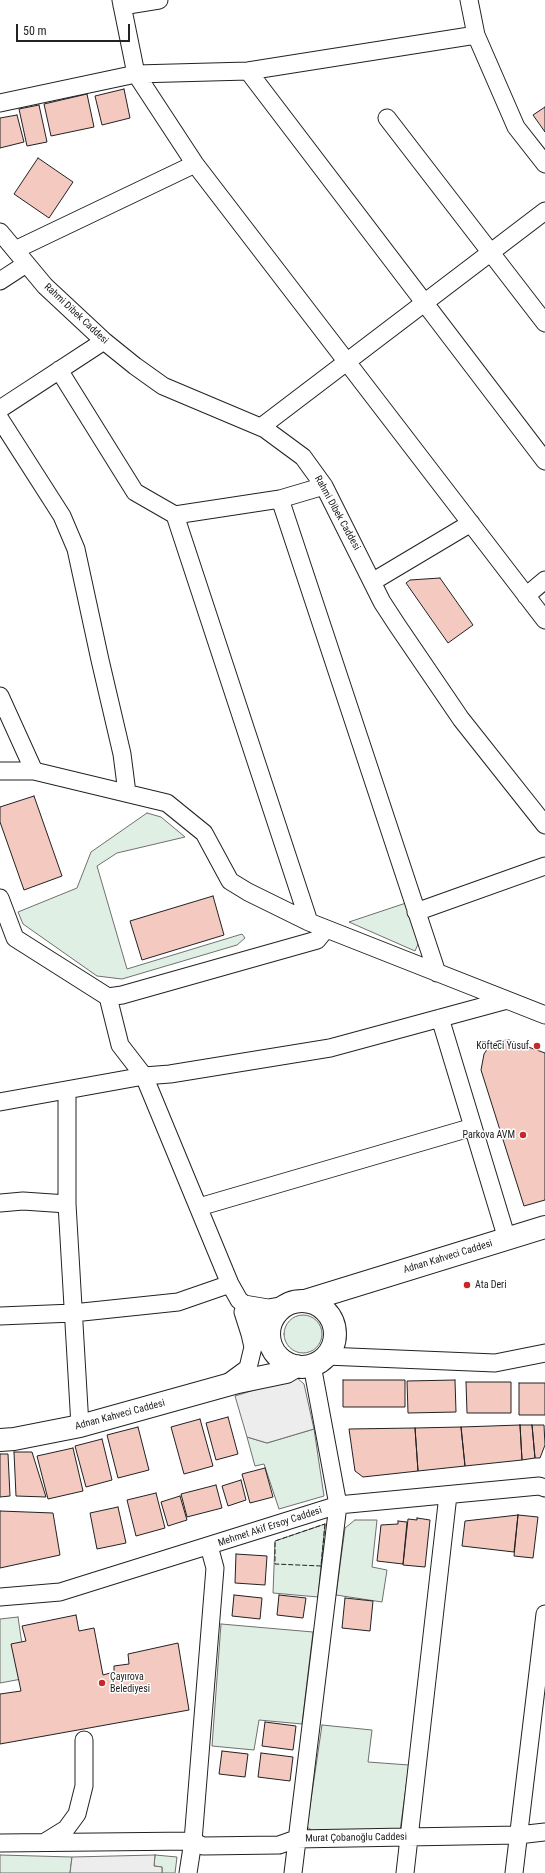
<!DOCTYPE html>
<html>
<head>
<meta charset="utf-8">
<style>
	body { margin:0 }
	#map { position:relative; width:545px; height:1873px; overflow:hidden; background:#fff; font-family:"Roboto Condensed",sans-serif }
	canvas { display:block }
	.scale { position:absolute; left:16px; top:24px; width:114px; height:18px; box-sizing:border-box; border:2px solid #222; border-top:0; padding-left:5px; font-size:12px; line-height:14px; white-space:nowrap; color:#222; -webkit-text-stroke:3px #fff; paint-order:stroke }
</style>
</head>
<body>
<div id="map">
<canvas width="545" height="1873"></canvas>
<div class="scale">50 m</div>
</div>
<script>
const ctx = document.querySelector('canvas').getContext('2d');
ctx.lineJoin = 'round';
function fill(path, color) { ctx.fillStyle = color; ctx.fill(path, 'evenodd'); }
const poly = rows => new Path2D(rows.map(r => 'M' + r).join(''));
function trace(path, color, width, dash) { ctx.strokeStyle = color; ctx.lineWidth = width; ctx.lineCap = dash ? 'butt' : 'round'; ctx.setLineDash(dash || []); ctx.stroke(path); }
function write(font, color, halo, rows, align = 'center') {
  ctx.font = font + ' "Roboto Condensed",sans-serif'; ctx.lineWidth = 3; ctx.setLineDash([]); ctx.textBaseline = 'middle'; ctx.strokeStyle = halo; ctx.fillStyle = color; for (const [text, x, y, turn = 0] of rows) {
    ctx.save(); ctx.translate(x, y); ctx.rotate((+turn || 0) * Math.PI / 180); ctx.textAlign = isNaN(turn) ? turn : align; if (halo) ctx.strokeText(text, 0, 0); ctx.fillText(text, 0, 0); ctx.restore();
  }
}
const green = poly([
	[147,813,161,817,185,837,117,853,97,866,127,969,242,934,245,938,237,945,122,979,97,976,23,924,18,912,77,888,91,852,147,813],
	[406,903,419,942,415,951,349,922,406,903],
	'284 1334a19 19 0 1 1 38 0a19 19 0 1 1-38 0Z',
	[314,1429,324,1496,279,1509,264,1464,255,1466,247,1437,267,1443,314,1429],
	[355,1520,377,1520,372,1567,387,1570,382,1602,336,1595,345,1528,355,1520],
	[325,1524,318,1597,273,1593,275,1541,325,1524],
	[18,1617,27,1678,0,1683,0,1619,18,1617],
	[221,1624,313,1632,302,1724,259,1720,254,1750,212,1746,221,1624],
	[322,1725,372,1730,368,1762,409,1765,400,1831,316,1833,307,1827,322,1725],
	[0,1855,72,1857,70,1873,0,1873,0,1855],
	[155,1855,177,1857,175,1873,162,1873,162,1867,154,1866,155,1855]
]);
fill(green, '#e0efe3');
trace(green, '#6f6f6f', 1);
const parking = poly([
	[296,1377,304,1384,314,1429,267,1443,247,1437,235,1396,296,1377],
	[155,1855,154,1866,162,1867,162,1873,70,1873,72,1857,155,1855]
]);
fill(parking, '#ededed');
trace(parking, '#6f6f6f', 1);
const building = poly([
	[124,89,130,118,102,125,95,96,124,89],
	[87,94,94,127,51,136,44,104,87,94],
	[39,105,47,142,27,146,19,109,39,105],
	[545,107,545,132,533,115,545,107],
	[17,115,24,142,0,148,0,118,17,115],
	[38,158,73,182,49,218,14,194,38,158],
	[440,578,473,625,448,643,406,583,410,580,440,578],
	[34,796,62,876,24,890,0,822,0,807,34,796],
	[213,896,224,935,142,960,130,921,213,896],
	[509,1040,545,1053,545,1200,524,1206,481,1070,484,1054,490,1045,498,1041,509,1040],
	[343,1380,405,1380,405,1407,343,1407,343,1380],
	[455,1380,456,1412,408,1413,407,1381,455,1380],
	[466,1382,511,1382,511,1413,467,1413,466,1382],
	[519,1383,545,1383,545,1415,519,1415,519,1383],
	[228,1417,238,1454,216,1460,206,1423,228,1417],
	[200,1419,213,1466,184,1474,171,1427,200,1419],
	[520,1425,522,1460,465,1466,461,1427,520,1425],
	[520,1425,532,1425,535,1458,522,1460,520,1425],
	[532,1425,544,1425,545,1445,540,1458,535,1458,532,1425],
	[138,1427,149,1470,118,1478,107,1435,138,1427],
	[461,1427,465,1466,418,1471,415,1428,461,1427],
	[415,1428,418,1471,363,1477,355,1471,349,1429,415,1428],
	[102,1439,112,1480,86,1487,75,1446,102,1439],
	[73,1448,83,1491,48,1499,37,1456,73,1448],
	[14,1452,32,1452,46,1497,16,1496,14,1452],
	[0,1454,8,1454,10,1496,0,1497,0,1454],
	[265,1468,273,1497,250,1503,242,1474,265,1468],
	[241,1480,246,1500,228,1506,222,1486,241,1480],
	[216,1485,222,1508,187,1517,181,1494,216,1485],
	[156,1493,165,1528,136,1536,127,1500,156,1493],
	[180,1496,187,1520,168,1526,161,1502,180,1496],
	[118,1507,126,1543,97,1549,90,1513,118,1507],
	[0,1511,53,1513,60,1555,0,1568,0,1511],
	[518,1515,538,1517,533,1558,514,1556,518,1515],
	[518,1515,514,1552,462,1546,465,1521,518,1515],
	[417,1518,430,1520,425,1567,403,1565,408,1519,417,1520,417,1518],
	[398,1521,407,1522,403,1564,377,1561,381,1525,398,1524,398,1521],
	[236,1554,267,1556,265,1585,235,1583,236,1554],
	[234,1595,262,1598,260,1619,232,1616,234,1595],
	[279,1595,306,1598,303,1618,277,1615,279,1595],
	[345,1598,373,1601,370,1631,342,1628,345,1598],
	[76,1615,79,1631,94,1628,103,1675,114,1672,114,1666,129,1664,128,1654,178,1643,189,1710,0,1744,0,1694,21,1691,11,1644,26,1641,22,1626,76,1615],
	[265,1722,296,1726,293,1750,262,1746,265,1722],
	[222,1751,248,1754,245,1777,219,1774,222,1751],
	[261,1753,293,1757,290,1781,258,1777,261,1753]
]);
fill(building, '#f3c9c0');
trace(building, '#222', 1);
const minor = poly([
	[121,0,136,74,195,164,545,620],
	[469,0,476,35,516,127,545,164],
	[122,6,159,0],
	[248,71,545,461],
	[0,103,136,74,248,71,476,35],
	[387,118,545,323],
	[0,232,45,286,104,341,135,366,163,386,265,429,303,457,324,486,382,602,397,625,461,719,545,825],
	[15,250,195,164],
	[0,281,26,264],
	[59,370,135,492,175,515,280,499,324,486],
	[0,409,104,341],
	[0,419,62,516,76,549,100,660,122,754,127,793],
	[261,427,545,211],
	[280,499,437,973],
	[175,515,309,922],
	[372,582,471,523],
	[526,596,545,580],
	[0,696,34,771],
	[0,771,34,771,167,803,204,833,230,881,248,892,309,922,545,1015],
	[0,898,15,938,108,997,122,995,317,940,326,929],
	[416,912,545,866],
	[108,997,120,1045,144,1076,230,1284,239,1300,244,1304,270,1342],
	[440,1018,507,1239],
	[67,1090,67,1204,80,1426],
	[0,1102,144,1076,170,1074,330,1048,507,1000],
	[0,1203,23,1201,67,1204],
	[199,1207,473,1127],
	[244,1304,268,1308,285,1305],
	[0,1316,73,1313,178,1302,230,1284],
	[326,1356,495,1363,545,1353],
	[229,1382,248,1368,253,1347,250,1334,243,1312],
	[0,1597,60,1592,338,1505,539,1486,545,1488],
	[45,1842,66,1829,77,1814,84,1786,84,1740],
	[0,1843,193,1841,203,1846,279,1845,296,1839,518,1835,545,1832],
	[188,1873,193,1841,215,1568,209,1546],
	[293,1873,338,1505,312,1365],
	[405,1873,448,1495],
	[514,1873,545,1614]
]);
const major = poly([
	[305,1301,545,1227],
	'269 1334a33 33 0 1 1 66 0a33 33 0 1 1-66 0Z',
	[0,1440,14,1439,80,1426,238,1382,286,1372,296,1366]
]);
trace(minor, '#222', 19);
trace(major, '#222', 24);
trace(minor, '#fff', 17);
trace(major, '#fff', 22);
trace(poly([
	[325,1524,321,1566,275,1564,275,1541,325,1524]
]), '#222', 1, [5, 2]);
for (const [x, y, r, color] of [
	[537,1046,4,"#c62828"],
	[523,1135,4,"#c62828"],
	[467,1285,4,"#c62828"],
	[102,1683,4,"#c62828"]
]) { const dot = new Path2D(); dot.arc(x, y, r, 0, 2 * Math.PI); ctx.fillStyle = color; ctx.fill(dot); trace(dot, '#fff', 1.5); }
write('10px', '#222', '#fff', [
	["Rahmi Dibek Caddesi",76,314,43],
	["Rahmi Dibek Caddesi",337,513,61],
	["Adnan Kahveci Caddesi",448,1257,-17],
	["Adnan Kahveci Caddesi",120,1415,-15],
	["Mehmet Akif Ersoy Caddesi",270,1527,-18],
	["Murat Çobanoğlu Caddesi",356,1838,-1]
]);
write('10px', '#222', '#fff', [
	["Köfteci Yusuf",529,1046],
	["Parkova AVM",515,1135],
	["Ata Deri",475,1285,"left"],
	["Çayırova",110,1677,"left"],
	["Belediyesi",110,1689,"left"]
], 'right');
</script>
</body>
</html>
